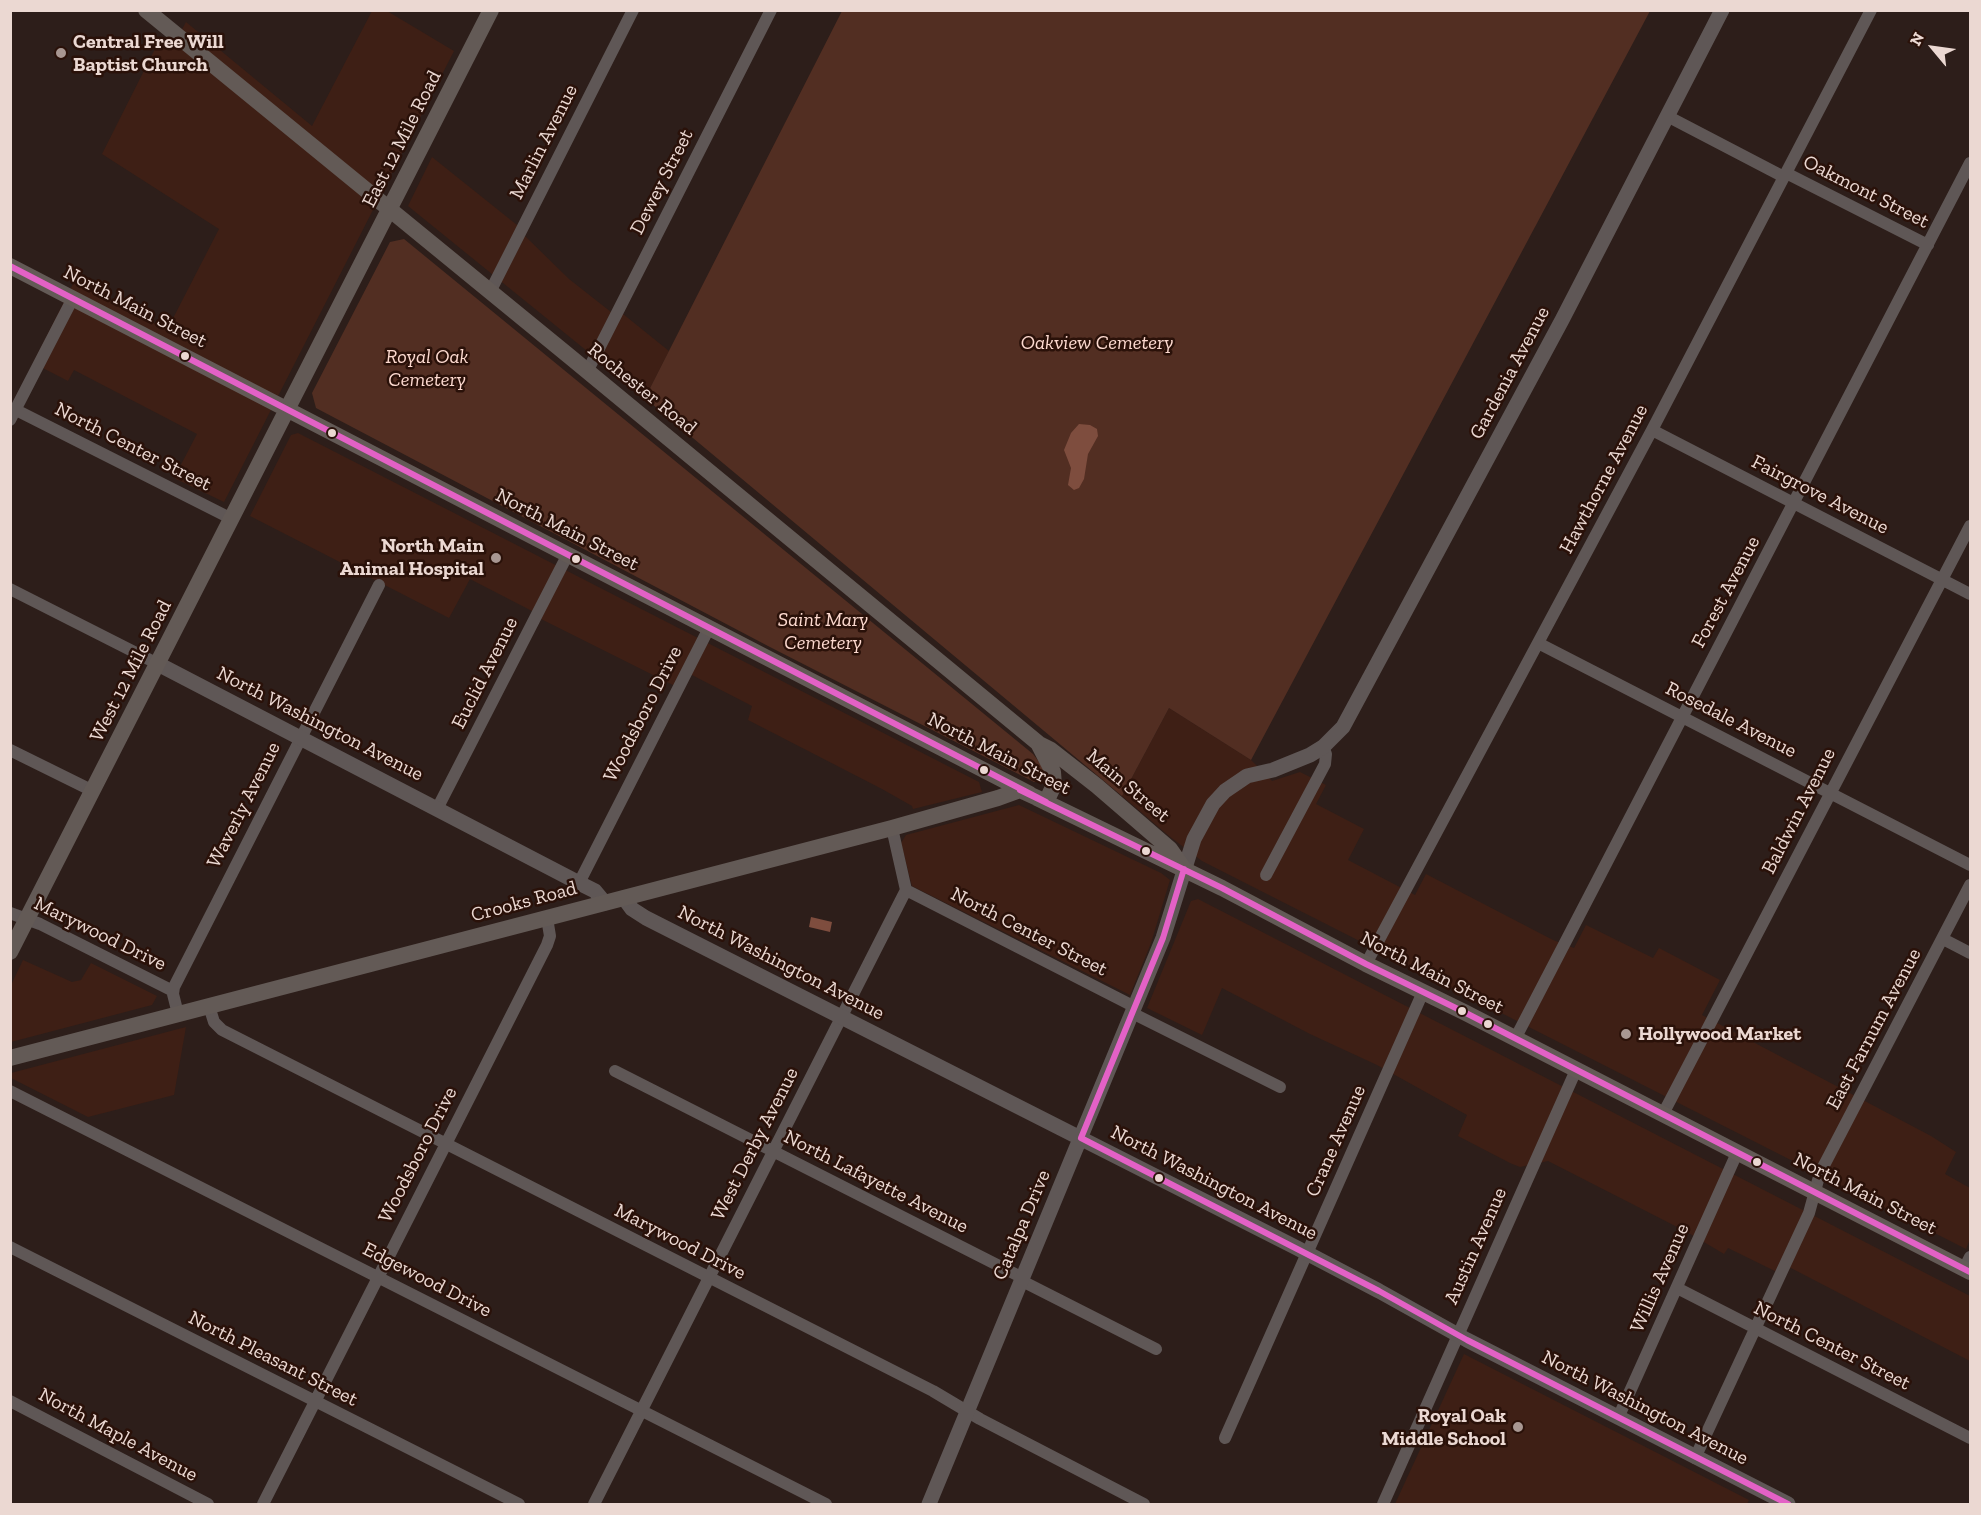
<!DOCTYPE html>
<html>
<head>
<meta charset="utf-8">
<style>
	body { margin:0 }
	#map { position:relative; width:1981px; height:1515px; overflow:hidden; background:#2d1e1a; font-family:"Zilla Slab",serif }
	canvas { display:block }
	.frame { position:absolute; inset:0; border:12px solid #ebd8d2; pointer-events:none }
	.north { position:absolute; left:1903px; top:18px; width:60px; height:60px; -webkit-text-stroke:4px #2a1109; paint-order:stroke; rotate:299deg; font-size:16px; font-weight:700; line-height:24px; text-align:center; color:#ebd8d2 }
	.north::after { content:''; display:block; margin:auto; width:21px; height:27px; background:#ebd8d2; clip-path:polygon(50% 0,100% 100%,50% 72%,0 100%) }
</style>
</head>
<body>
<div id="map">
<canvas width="1981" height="1515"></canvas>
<div class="frame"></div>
<div class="north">N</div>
</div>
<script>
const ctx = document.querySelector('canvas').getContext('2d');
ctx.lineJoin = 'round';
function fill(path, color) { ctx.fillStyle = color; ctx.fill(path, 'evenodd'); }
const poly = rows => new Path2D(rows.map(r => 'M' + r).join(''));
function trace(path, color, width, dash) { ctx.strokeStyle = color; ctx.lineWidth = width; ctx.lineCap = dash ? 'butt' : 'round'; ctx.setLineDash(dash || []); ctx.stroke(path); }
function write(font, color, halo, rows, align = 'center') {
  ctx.font = font + ' "Zilla Slab",serif'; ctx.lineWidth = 5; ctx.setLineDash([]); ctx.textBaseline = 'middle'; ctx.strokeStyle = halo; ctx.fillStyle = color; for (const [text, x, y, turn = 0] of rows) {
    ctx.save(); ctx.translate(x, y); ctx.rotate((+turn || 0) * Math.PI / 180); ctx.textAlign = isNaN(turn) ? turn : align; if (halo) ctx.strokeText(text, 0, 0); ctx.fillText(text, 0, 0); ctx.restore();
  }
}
fill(poly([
	[372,11,387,11,454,51,224,502,174,478,197,434,74,370,68,381,33,363,74,282,167,330,219,229,102,154,159,41,171,50,186,22,312,126],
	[432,157,517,225,525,236,569,279,611,312,623,314,669,351,645,398,408,206],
	[298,433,979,782,982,792,913,809,912,806,882,789,748,720,752,706,692,675,673,685,541,619,532,611,470,579,449,618,250,516,291,435],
	[1169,708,1251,760,1272,781,1300,772,1326,785,1316,804,1364,829,1348,860,1415,895,1426,874,1553,940,1574,948,1586,925,1653,958,1659,948,1720,980,1702,1015,1931,1136,1956,1152,1945,1174,1970,1188,1970,1239,1966,1249,1202,861,1169,836,1122,796],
	[1019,805,1161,873,1170,880,1151,943,1130,995,912,886,901,843,906,835],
	[1198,899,1970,1296,1970,1361,1789,1267,1785,1276,1728,1248,1724,1254,1687,1232,1548,1161,1520,1167,1510,1163,1458,1136,1467,1115,1377,1065,1310,1034,1222,988,1202,1035,1147,1008,1191,901],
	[23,960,72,982,81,980,91,963,157,996,152,1005,11,1042,11,985],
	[186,1027,174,1095,88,1117,11,1078,11,1073],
	[1464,1354,1749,1500,1747,1504,1395,1504]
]), '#3e1f15');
fill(poly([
	[842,11,1650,11,1251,760,1169,708,1122,796,645,398],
	[404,239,1033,754,1046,771,1044,777,1040,782,1034,782,768,646,316,408,312,393,390,242]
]), '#522e22');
fill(poly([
	[1079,424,1090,425,1097,429,1098,436,1088,454,1084,479,1079,488,1074,490,1068,485,1071,468,1064,450,1071,433],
	[811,917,832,922,830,932,809,927]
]), '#7e4d3e');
trace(poly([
	[1667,116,1784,177],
	[1786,173,1928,245],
	[490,292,633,10],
	[587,372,771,10],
	[16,410,232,519],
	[10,420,73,298],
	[1652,430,1970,594],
	[10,589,158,664],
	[1538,643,1970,865],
	[10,750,93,791],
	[437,809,568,554],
	[1266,875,1325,764,1326,754,1323,747],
	[579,883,709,628],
	[906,890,1135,1007],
	[10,913,40,924,173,991],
	[1943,939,1970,953],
	[1366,964,1652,430,1871,10],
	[209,1006,214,1022,222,1030,933,1391,980,1419,1144,1504],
	[1132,1013,1280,1087],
	[178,1014,173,994,174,987,379,585],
	[1515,1039,1970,163],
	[615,1071,1023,1278],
	[10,1091,826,1504],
	[1663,1114,1970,526],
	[10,1247,519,1504],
	[1964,1269,1970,1257],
	[1022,1281,1156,1349],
	[1677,1288,1970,1438],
	[10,1401,208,1504],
	[1618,1418,1737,1153],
	[1225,1438,1423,992],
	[1695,1458,1809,1213,1820,1173,1970,885],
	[263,1504,547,945,550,936,547,918],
	[594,1504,906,890,892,828],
	[1383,1504,1576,1070]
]), '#5f5756', 12);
trace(poly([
	[158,664,579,883,595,891,605,903],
	[624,898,632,909,646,918,1297,1248,1379,1291,1467,1340,1788,1504],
	[929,1504,1163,938,1194,839,1213,804,1225,791,1247,776,1273,770,1310,755,1323,747,1343,727,1562,320,1722,10]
]), '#5f5756', 15);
trace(poly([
	[146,10,569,356,1038,743,1053,772,1054,785,1046,802,1020,790],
	[10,266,1030,794],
	[1039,744,1051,750,1097,786,1170,849,1184,869],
	[1037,798,1222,888,1366,964,1464,1012,1970,1272],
	[10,952,491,10],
	[10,1058,892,828,998,798,1020,790,1026,792]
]), '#635a56', 16);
trace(poly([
	[10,266,1046,802],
	[1020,790,1222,888,1366,964,1464,1012,1970,1272],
	[1081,1138,1379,1291,1467,1340,1788,1504],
	[1081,1138,1163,938,1184,869]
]), '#e361c6', 6);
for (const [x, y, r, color] of [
	[61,53,6,"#a89792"],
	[185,356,5,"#ebd8d2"],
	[332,433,5,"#ebd8d2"],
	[496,558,6,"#a89792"],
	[576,559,5,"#ebd8d2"],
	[984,770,5,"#ebd8d2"],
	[1146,851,5,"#ebd8d2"],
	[1462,1011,5,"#ebd8d2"],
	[1488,1024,5,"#ebd8d2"],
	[1626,1034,6,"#a89792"],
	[1757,1162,5,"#ebd8d2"],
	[1159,1178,5,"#ebd8d2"],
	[1518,1427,6,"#a89792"]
]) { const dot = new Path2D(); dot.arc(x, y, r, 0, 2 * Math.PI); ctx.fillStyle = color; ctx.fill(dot); trace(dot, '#2a1109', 2); }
write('bold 20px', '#ebd8d2', '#2a1109', [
	["Central Free Will",73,42],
	["Baptist Church",73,65],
	["North Main",484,546,"right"],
	["Animal Hospital",484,569,"right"],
	["Hollywood Market",1638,1034],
	["Royal Oak",1506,1416,"right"],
	["Middle School",1506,1439,"right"]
], 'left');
write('20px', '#ebd8d2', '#2a1109', [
	["East 12 Mile Road",402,139,-63],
	["Marlin Avenue",544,142,-63],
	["Dewey Street",662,182,-63],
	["Oakmont Street",1866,192,27],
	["North Main Street",135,307,27],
	["Gardenia Avenue",1510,373,-62],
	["Rochester Road",642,389,39],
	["North Center Street",133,447,27],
	["Hawthorne Avenue",1604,479,-62],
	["Fairgrove Avenue",1820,495,27],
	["North Main Street",567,530,27],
	["Forest Avenue",1726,592,-62],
	["West 12 Mile Road",131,671,-63],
	["Euclid Avenue",485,673,-63],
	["Woodsboro Drive",643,714,-63],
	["Rosedale Avenue",1731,720,27],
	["North Washington Avenue",320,724,27],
	["North Main Street",999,754,27],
	["Main Street",1128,786,40],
	["Waverly Avenue",244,805,-63],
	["Baldwin Avenue",1799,811,-63],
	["Crooks Road",524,902,-15],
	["North Center Street",1029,932,27],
	["Marywood Drive",100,934,26],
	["North Washington Avenue",781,963,27],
	["North Main Street",1432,973,27],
	["East Farnum Avenue",1874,1029,-62],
	["Crane Avenue",1336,1141,-66],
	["West Derby Avenue",755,1144,-63],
	["Woodsboro Drive",418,1155,-63],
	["North Lafayette Avenue",876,1182,27],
	["North Washington Avenue",1214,1183,27],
	["North Main Street",1865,1194,27],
	["Catalpa Drive",1022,1225,-67],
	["Marywood Drive",680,1242,27],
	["Austin Avenue",1476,1246,-66],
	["Willis Avenue",1660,1278,-66],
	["Edgewood Drive",427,1280,27],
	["North Center Street",1832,1346,27],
	["North Pleasant Street",273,1359,27],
	["North Washington Avenue",1645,1408,27],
	["North Maple Avenue",118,1435,28]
]);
write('italic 20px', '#fddad0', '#2a1109', [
	["Oakview Cemetery",1097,343],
	["Royal Oak",427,357],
	["Cemetery",427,380],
	["Saint Mary",823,620],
	["Cemetery",823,643]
]);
</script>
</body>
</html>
